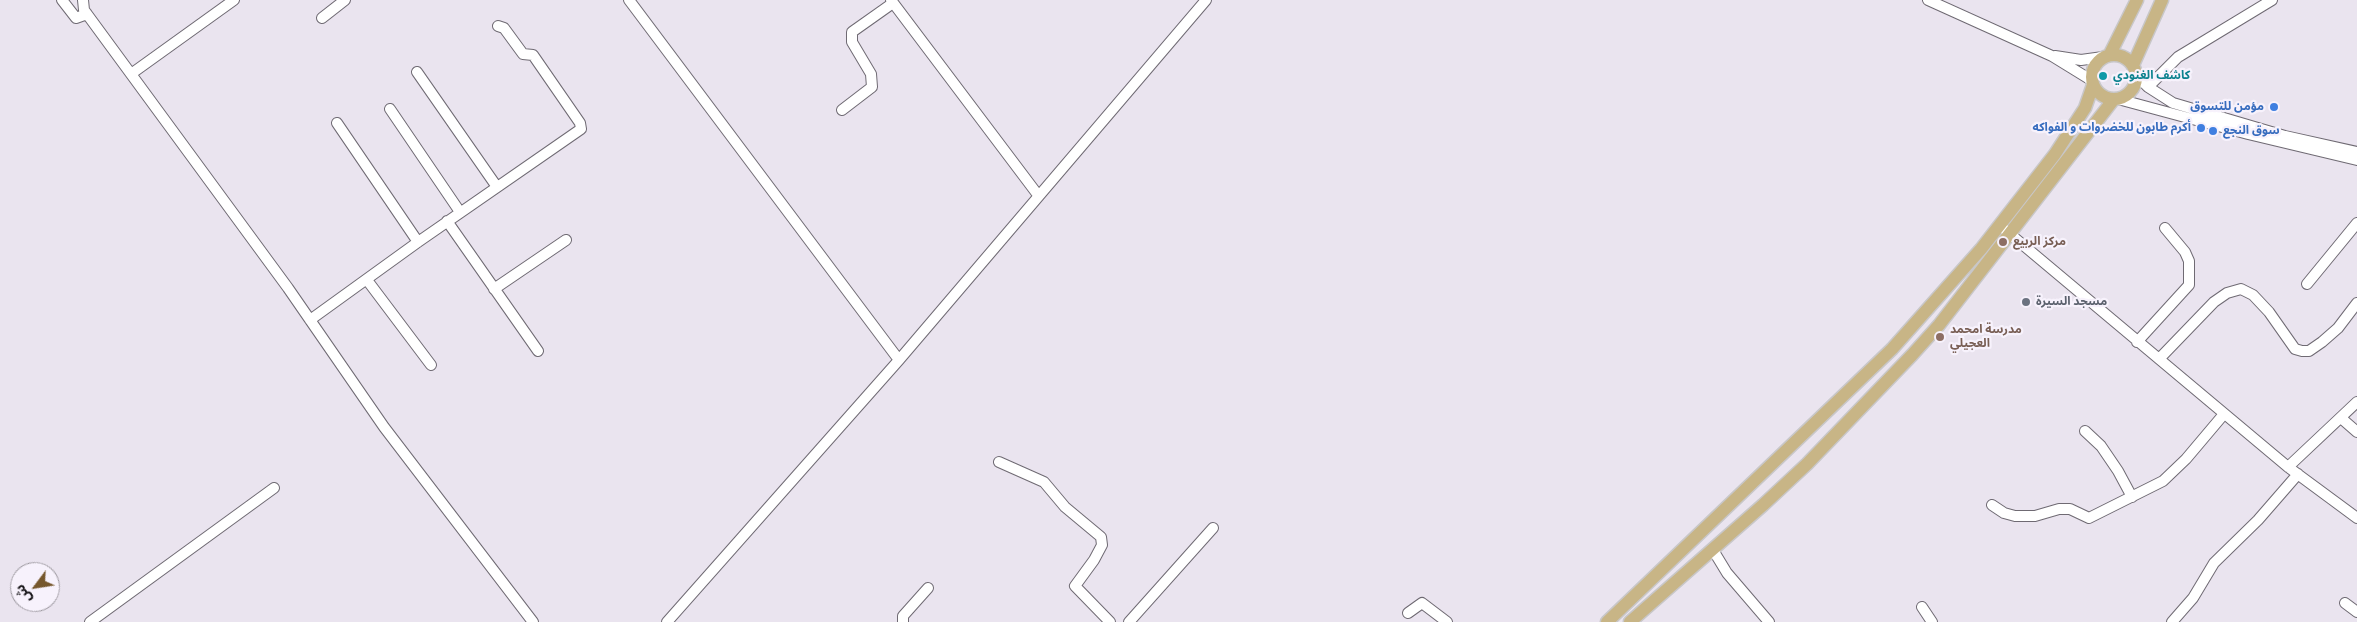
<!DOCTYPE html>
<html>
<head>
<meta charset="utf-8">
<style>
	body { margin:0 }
	#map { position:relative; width:2357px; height:622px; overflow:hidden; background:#eae4ef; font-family:"DM Sans","Noto Sans Arabic",sans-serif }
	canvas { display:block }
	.north { position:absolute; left:10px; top:562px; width:50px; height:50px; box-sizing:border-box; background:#f7f2fc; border:1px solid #9e9aa1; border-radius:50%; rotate:239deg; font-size:14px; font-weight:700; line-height:20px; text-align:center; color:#181619 }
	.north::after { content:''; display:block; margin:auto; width:18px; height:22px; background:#76572c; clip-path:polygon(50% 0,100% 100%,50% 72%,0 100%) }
</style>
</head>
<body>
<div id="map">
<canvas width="2357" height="622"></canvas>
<div class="north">ش</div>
</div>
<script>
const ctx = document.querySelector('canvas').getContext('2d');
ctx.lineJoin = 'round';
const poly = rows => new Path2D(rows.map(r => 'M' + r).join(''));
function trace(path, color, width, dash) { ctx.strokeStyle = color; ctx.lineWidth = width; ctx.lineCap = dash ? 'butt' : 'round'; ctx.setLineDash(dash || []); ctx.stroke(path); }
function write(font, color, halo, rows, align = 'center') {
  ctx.font = font + ' "DM Sans","Noto Sans Arabic",sans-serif'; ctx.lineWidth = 4.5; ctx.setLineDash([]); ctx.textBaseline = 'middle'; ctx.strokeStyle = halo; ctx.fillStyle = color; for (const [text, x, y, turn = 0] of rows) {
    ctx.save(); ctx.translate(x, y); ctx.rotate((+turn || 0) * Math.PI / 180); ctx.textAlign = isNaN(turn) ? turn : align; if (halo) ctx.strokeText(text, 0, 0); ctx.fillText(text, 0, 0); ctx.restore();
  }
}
const minor = poly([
	[62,0,76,18,87,14],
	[83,0,84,10,288,288,384,427,533,622],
	[629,0,899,360],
	[891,0,1038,195],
	[1928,0,2052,56,2091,80],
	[322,18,345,0],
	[2055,56,2081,60,2103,57],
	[417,72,497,187],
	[131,74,234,0],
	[2136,75,2148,87,2173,103,2285,136,2357,152],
	[2148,87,2178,57,2272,0],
	[2118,99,2248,134,2357,160],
	[390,109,460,212],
	[842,110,872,87,871,74,852,42,852,32,893,3],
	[337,123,418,242],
	[447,221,538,351],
	[2004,229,2288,467,2357,518],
	[367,280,431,365],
	[2307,284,2357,223],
	[494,289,566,240],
	[310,320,418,242,581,129,580,123,533,55,523,54,504,28,498,26],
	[2137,342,2189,285,2189,261,2185,252,2165,228],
	[2159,359,2214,302,2227,293,2241,289,2253,295,2269,312,2295,349,2302,351,2309,351,2322,342,2338,328,2357,303],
	[2341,418,2357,432],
	[2085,431,2101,446,2118,471,2132,497],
	[999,462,1044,482,1065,507,1101,537,1102,545,1094,560,1075,586,1110,622],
	[2288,467,2357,402],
	[1992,505,2004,513,2015,516,2035,516,2059,509,2070,509,2089,518,2163,481,2186,459,2224,414],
	[1713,550,1727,573,1769,622],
	[2345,603,2357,612],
	[1922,607,1932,622],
	[1408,613,1422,603,1447,622],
	[90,622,274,488],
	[667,622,899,360,1206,0],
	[903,622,903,616,928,588],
	[1129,622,1213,528],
	[2172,622,2193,598,2214,563,2258,520,2298,474]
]);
const major = poly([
	[2110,54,2137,0],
	'2092 77a22 22 0 1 1 44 0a22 22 0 1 1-44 0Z',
	[2133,65,2162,0],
	[1607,622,1892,349,1981,249,2055,154,2085,108,2093,85],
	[1630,622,1763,505,1807,464,1912,355,1939,325,2114,99]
]);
trace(minor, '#6f6a73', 12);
trace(major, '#c8c7c8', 15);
trace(minor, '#fff', 10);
trace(major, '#c8b586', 12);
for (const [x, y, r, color] of [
	[2103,76,5,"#0f9aa8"],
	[2274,107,5,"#3f7fe0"],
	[2201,128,5,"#3f7fe0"],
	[2213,131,5,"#3f7fe0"],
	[2003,242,5,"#8d6e63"],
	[2026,302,5,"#6b7280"],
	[1940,337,5,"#8d6e63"]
]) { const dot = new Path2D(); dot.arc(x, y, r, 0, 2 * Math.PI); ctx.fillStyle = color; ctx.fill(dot); trace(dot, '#f7f2fc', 2); }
write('bold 12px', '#0d838f', '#f7f2fc', [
	["كاشف الغنودي",2113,76]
], 'left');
write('bold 12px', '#366cbe', '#f7f2fc', [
	["مؤمن للتسوق",2264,107],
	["أكرم طابون للخضروات و الفواكه",2191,128],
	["سوق النجع",2223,131,"left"]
], 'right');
write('bold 12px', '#785e54', '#f7f2fc', [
	["مركز الربيع",2013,242],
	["مدرسة امحمد",1950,330],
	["العجيلي",1950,344]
], 'left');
write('bold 12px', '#5b616d', '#f7f2fc', [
	["مسجد السيرة",2036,302]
], 'left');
</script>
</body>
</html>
